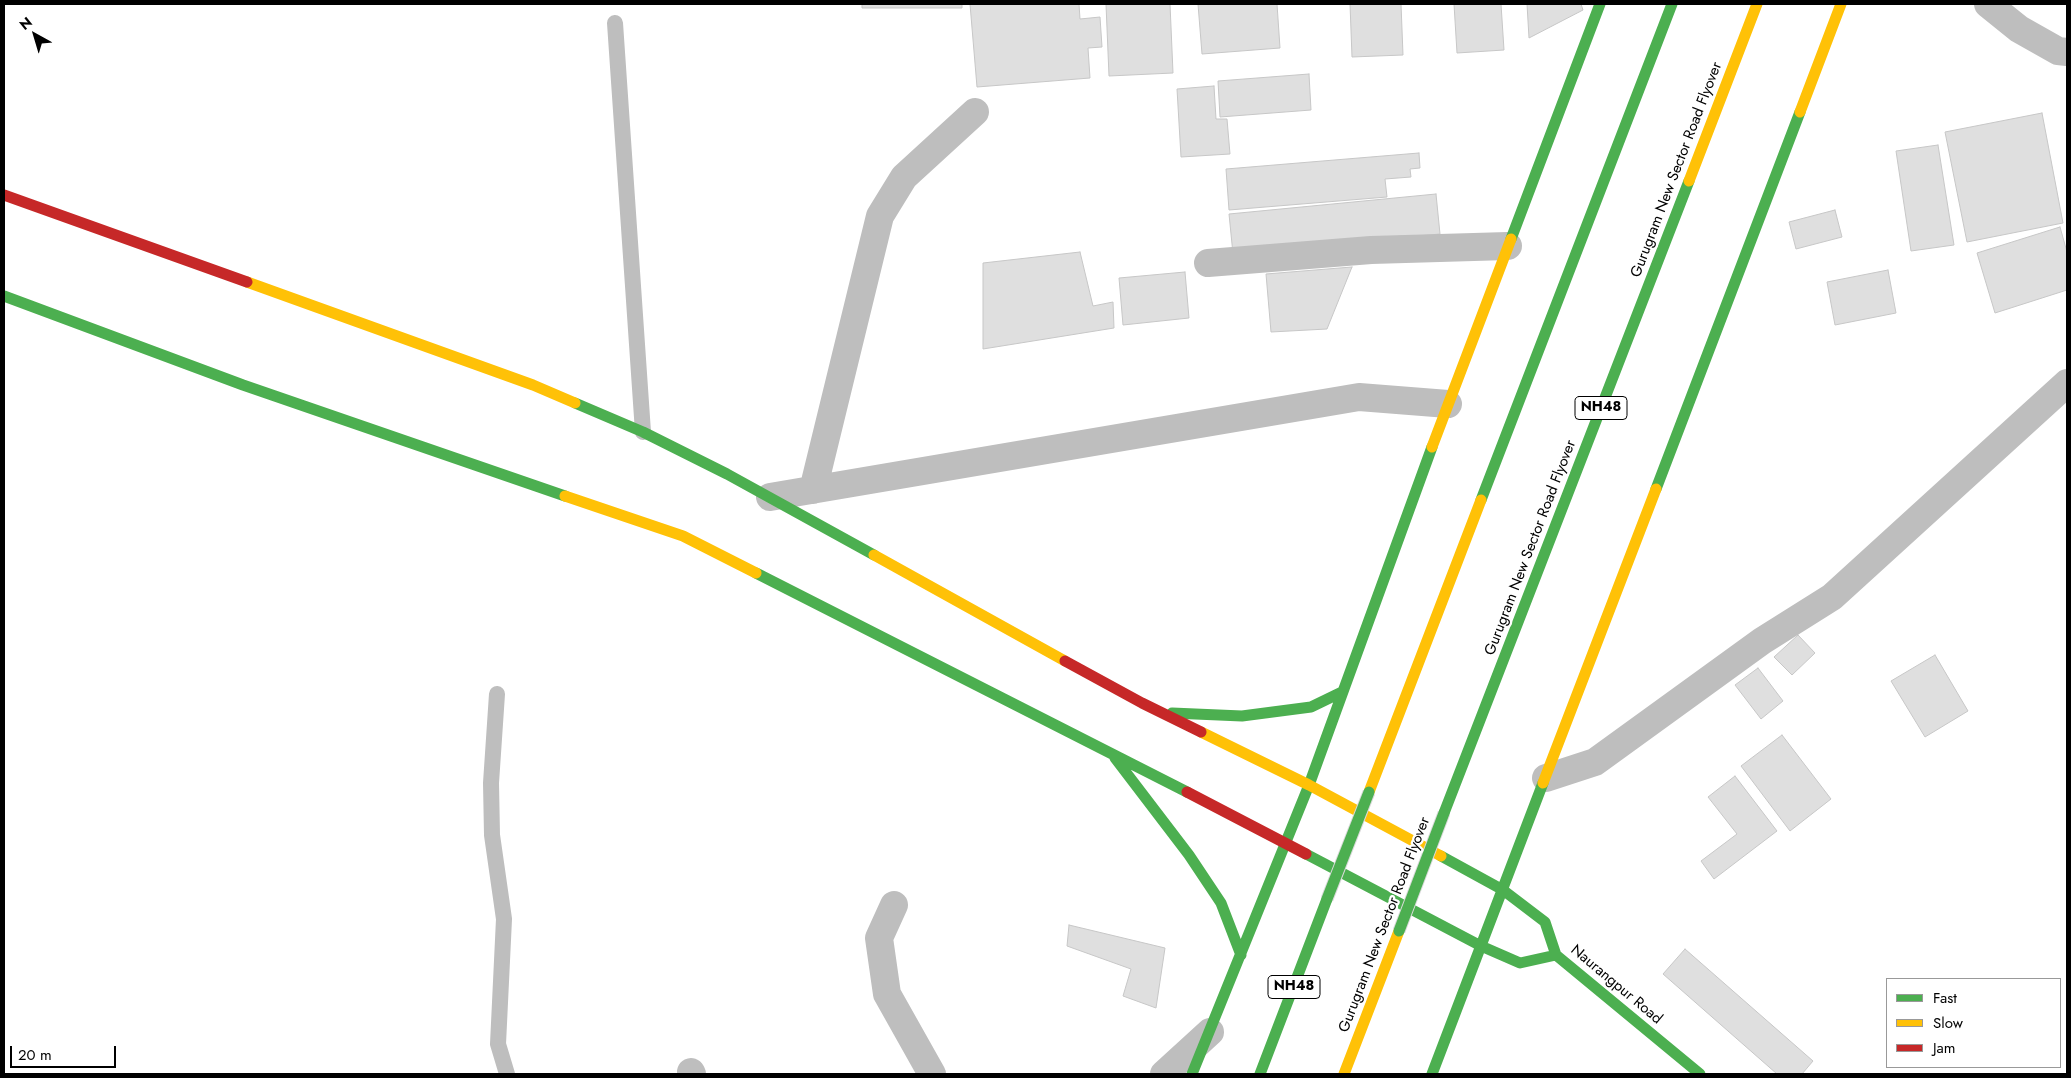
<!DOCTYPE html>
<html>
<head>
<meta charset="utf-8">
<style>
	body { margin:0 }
	#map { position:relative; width:2071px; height:1078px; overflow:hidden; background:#fff; font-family:Jost,sans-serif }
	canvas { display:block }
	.frame { position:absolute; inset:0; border:5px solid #000; pointer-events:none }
	.legend { position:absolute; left:1886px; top:978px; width:175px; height:90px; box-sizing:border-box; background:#fff; border:1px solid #999; margin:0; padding:6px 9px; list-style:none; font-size:15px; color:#000 }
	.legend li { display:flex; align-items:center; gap:10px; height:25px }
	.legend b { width:25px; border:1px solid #999 }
	.north { position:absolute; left:10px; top:10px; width:50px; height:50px; -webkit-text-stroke:4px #fff; paint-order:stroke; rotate:321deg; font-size:14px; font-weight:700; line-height:20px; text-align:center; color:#000 }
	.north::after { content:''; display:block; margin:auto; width:18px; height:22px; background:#000; clip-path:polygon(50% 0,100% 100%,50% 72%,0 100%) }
	.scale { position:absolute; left:10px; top:1046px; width:106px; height:22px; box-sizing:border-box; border:2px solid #000; border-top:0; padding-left:6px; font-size:15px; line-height:18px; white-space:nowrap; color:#000; -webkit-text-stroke:4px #fff; paint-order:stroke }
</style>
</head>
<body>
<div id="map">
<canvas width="2071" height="1078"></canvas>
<div class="frame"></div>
<ul class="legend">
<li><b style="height:6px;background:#4caf50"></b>Fast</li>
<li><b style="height:6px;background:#ffc107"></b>Slow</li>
<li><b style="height:6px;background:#c62828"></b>Jam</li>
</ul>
<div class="north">N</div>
<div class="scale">20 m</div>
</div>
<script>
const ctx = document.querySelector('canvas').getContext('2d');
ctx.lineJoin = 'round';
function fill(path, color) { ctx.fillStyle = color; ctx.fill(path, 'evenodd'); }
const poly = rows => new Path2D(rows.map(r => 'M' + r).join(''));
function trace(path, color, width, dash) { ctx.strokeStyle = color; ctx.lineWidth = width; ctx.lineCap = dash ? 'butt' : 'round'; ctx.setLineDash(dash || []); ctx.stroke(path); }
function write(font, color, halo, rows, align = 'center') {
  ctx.font = font + ' Jost,sans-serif'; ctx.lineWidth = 4.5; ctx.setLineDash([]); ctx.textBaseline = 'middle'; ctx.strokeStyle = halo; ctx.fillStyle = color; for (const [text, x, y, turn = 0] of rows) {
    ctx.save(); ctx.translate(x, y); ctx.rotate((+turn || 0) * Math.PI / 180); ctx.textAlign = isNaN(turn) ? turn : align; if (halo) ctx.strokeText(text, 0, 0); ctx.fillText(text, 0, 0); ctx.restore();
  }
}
const building = poly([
	[862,4,962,4,962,8,862,8,862,4],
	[970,4,1079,4,1080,19,1100,17,1102,47,1088,48,1090,78,977,87,970,4],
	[1106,4,1170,4,1173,73,1109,76,1106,4],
	[1198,4,1277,4,1280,48,1202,54,1198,4],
	[1350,4,1401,4,1403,55,1352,57,1350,4],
	[1454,4,1501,4,1504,50,1457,53,1454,4],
	[1527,4,1581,4,1583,10,1529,38,1527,4],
	[1309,74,1311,110,1220,117,1218,81,1309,74],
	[1214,86,1216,119,1227,119,1230,154,1181,157,1177,89,1214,86],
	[2042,113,2063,223,1967,242,1945,132,2042,113],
	[1938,145,1954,245,1911,251,1896,151,1938,145],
	[1419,153,1420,168,1410,169,1411,177,1385,179,1387,197,1229,210,1226,169,1419,153],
	[1436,194,1440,234,1233,254,1229,214,1436,194],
	[1835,210,1842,237,1796,249,1789,222,1835,210],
	[2060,227,2067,252,2067,290,1995,313,1977,253,2060,227],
	[1080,252,1093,306,1113,302,1114,328,983,349,983,263,1080,252],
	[1352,267,1327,329,1271,332,1266,274,1352,267],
	[1888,270,1896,313,1835,325,1827,282,1888,270],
	[1185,272,1189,318,1123,325,1119,278,1185,272],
	[1798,635,1815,653,1792,675,1774,657,1798,635],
	[1935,655,1968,711,1925,737,1891,681,1935,655],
	[1758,668,1783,701,1761,719,1735,685,1758,668],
	[1782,735,1831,799,1790,831,1741,766,1782,735],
	[1735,776,1777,831,1714,879,1701,861,1737,834,1708,797,1735,776],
	[1069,925,1165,948,1156,1008,1123,996,1131,969,1067,946,1069,925],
	[1685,949,1813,1061,1802,1074,1777,1074,1663,974,1685,949]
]);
fill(building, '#dfdfdf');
trace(building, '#c7c7c7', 1);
trace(poly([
	[615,23,643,432],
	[497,694,491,783,492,835,504,919,498,1044,507,1074]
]), '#bebebe', 16);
trace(poly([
	[1988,4,2019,29,2058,51,2067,52],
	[1208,263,1371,250,1508,246],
	[813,490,880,216,904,177,975,112],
	[770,497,1359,397,1448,404],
	[1546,778,1595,762,1762,641,1832,597,2067,383],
	[894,905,879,938,887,994,932,1074],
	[691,1072,692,1074],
	[1164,1074,1210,1032]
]), '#bebebe', 28);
trace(poly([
	[1511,239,1600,4],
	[4,296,243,385,565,496],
	[575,403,643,432,727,474,874,555],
	[1656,489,1800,112],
	[1481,500,1672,4],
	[756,573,1187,792],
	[1172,713,1242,716,1311,707,1342,692],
	[1115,758,1189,855,1221,903,1241,955],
	[1444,813,1689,181],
	[1306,854,1481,946,1520,963,1556,955],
	[1441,856,1503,890,1545,922,1556,955,1700,1074],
	[1192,1074,1309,785,1432,447],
	[1260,1074,1327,899],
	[1432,1074,1543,783]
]), '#4caf50', 11);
trace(poly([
	[1800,112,1841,4],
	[1689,181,1757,4],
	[247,282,533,385,575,403],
	[1432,447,1511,239],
	[565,496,683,536,756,573],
	[874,555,1065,661],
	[1201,732,1309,785,1441,856],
	[1543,783,1656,489],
	[1369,792,1481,500],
	[1344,1074,1399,931]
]), '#ffc107', 11);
trace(poly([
	[4,195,247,282],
	[1065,661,1142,703,1201,732],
	[1187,792,1306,854]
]), '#c62828', 11);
const fastBridge = poly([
	[1327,899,1369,792],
	[1399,931,1444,813]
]);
trace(fastBridge, '#dbdbdb', 13, []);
trace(fastBridge, '#4caf50', 11);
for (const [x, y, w] of [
	[1601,408,52],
	[1294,987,52]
]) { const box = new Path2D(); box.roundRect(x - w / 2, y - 11.5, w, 23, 4); ctx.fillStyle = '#fff'; ctx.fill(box); trace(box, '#000', 1); }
write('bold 14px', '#000', null, [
	["NH48",1601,408],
	["NH48",1294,987]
]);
write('15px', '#000', '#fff', [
	["Gurugram New Sector Road Flyover",1677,170,-69],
	["Gurugram New Sector Road Flyover",1531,548,-69],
	["Gurugram New Sector Road Flyover",1385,925,-69],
	["Naurangpur Road",1616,985,40]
]);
</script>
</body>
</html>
